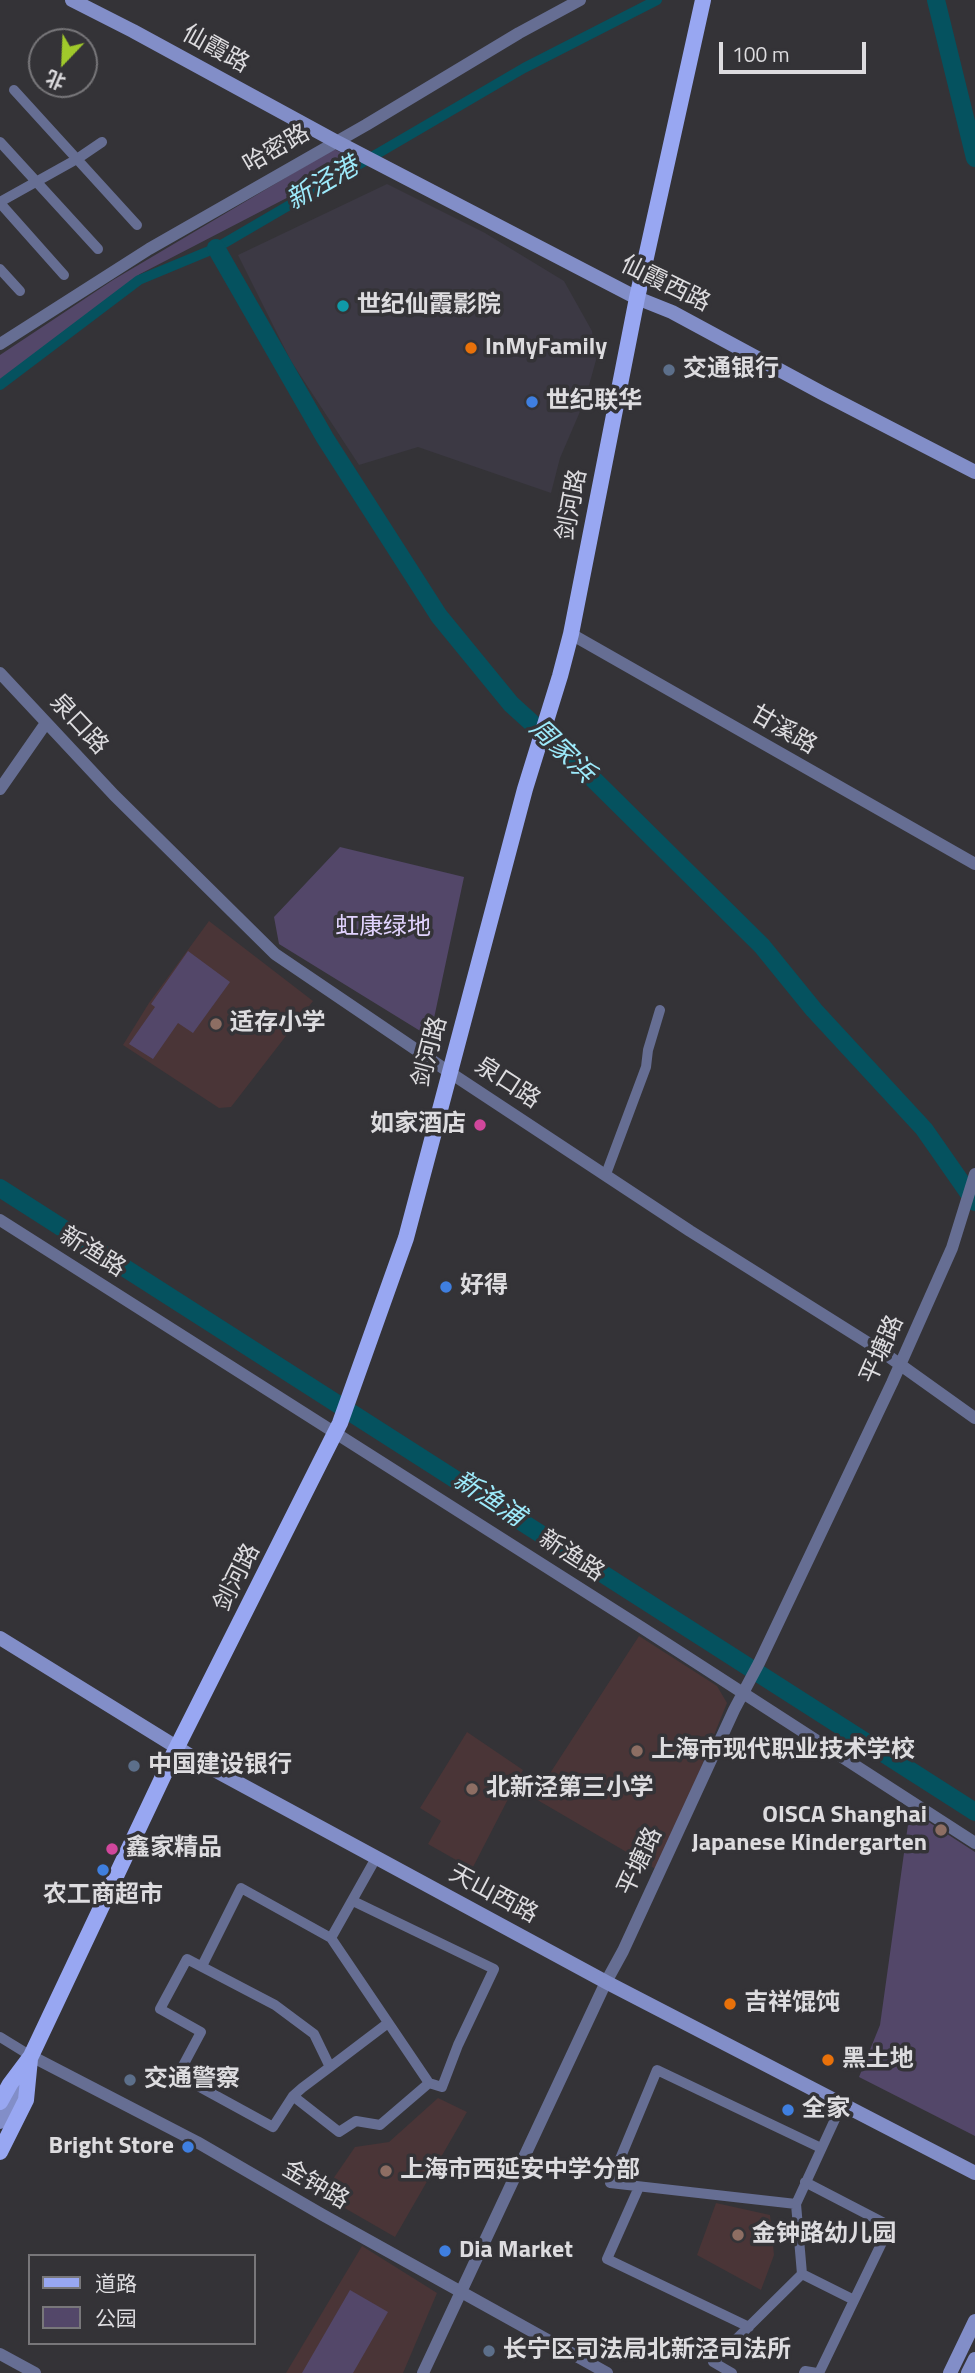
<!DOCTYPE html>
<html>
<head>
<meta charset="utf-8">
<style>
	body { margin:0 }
	#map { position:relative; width:975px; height:2373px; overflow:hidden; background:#343337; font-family:"Titillium Web","Noto Sans SC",sans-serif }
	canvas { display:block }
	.legend { position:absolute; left:28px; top:2254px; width:228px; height:91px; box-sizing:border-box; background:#343337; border:2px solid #78777a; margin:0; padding:9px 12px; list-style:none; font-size:21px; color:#dddcdf }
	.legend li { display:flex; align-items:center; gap:14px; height:35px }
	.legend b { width:35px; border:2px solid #78777a }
	.north { position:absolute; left:28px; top:28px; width:70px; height:70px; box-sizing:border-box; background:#343337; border:2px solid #78777a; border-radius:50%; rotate:203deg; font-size:19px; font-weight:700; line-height:28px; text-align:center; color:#dddcdf }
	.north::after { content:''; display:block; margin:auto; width:24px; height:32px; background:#a0c92b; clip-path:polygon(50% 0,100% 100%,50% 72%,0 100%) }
	.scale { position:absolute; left:719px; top:42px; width:147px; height:32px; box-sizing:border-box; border:4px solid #dddcdf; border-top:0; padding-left:9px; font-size:21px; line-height:24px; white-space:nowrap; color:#dddcdf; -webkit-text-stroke:5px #343337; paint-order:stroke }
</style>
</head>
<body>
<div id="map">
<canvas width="975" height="2373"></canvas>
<ul class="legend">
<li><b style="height:9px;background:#98a7f2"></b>道路</li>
<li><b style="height:19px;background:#534769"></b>公园</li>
</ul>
<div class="north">北</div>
<div class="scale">100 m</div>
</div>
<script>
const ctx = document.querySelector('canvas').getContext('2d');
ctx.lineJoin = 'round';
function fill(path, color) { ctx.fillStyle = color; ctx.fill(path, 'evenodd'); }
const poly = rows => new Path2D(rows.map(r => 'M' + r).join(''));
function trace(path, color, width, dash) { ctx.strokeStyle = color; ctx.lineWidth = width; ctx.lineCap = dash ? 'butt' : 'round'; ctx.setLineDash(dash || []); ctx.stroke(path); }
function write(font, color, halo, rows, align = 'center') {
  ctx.font = font + ' "Titillium Web","Noto Sans SC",sans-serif'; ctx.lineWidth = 7; ctx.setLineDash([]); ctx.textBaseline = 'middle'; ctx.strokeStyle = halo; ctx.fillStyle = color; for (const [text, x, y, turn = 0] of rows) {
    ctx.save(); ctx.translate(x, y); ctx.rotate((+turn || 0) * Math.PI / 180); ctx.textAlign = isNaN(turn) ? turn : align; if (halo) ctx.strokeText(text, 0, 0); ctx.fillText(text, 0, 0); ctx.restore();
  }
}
fill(poly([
	[387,184,485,233,564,281,592,331,596,360,585,400,560,458,551,493,418,447,359,465,291,361,238,255]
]), '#3c3944');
fill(poly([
	[209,921,313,1001,231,1107,219,1108,123,1045,149,1003],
	[639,1636,717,1686,727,1703,659,1871,534,1798],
	[467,1732,523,1770,472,1869,428,1844,441,1821,420,1808],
	[438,2098,467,2112,395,2237,322,2195,355,2147,389,2142],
	[716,2203,770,2215,774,2255,761,2290,697,2255],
	[362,2246,437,2293,403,2373,286,2373]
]), '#4a3537');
fill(poly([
	[334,149,358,161,140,274,0,380,0,355,113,280],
	[340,847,464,877,430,1037,279,944,274,917],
	[188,951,230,982,193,1033,178,1023,153,1059,129,1044,155,1007,151,1004],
	[910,1810,975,1852,975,2136,859,2077,880,2025],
	[350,2290,388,2312,353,2373,302,2373]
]), '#534769');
trace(poly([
	[0,385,139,280,216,248,524,68,657,0]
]), '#05525f', 10);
trace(poly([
	[936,0,975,158],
	[216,248,325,438,439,616,511,704,586,772,762,946,814,1010,924,1129,975,1202],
	[0,1188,975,1812]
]), '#05525f', 18);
trace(poly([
	[14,90,137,225],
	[0,142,98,249],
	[0,202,77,159,102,142],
	[0,203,64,275],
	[0,269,20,291],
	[606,1174,646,1067,648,1050,660,1010],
	[331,1938,376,1858],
	[202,1966,241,1888,331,1938,429,2083,442,2087,458,2045,494,1969,353,1901],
	[0,2037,31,2056],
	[330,2067,314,2034,275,2005,187,1959,160,2009,201,2032,178,2075,273,2127,293,2096,302,2088,330,2067,388,2023],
	[293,2096,339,2132,356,2121,380,2125,429,2083],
	[842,2104,796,2204,802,2274,854,2300],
	[805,2182,886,2224,887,2232,819,2373],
	[639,2187,607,2259,749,2327],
	[796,2204,610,2183,657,2070,821,2148],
	[732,2373,713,2362,802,2274],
	[804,2373,805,2371,817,2373]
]), '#666e93', 10);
trace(poly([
	[0,344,149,249,366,125,519,33,580,0],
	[571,634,975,864],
	[0,673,114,795,275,954,449,1072,690,1231,881,1351,975,1418],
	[0,789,46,723],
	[0,1220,644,1629,975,1843],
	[31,2056,197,2142,321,2214,607,2373],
	[0,2354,35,2373],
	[423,2373,606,1982,623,1951,734,1710,759,1663,892,1383,952,1248,975,1174]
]), '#666e93', 12);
trace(poly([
	[72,0,133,31,335,141,637,298,672,312,822,393,975,472],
	[0,1638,207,1766,606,1982,975,2173],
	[0,2122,18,2083],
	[950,2373,975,2321],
	[968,2373,975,2359]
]), '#828ec8', 14);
trace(poly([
	[0,2102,10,2084,31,2056,176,1749,340,1423,406,1238,525,789,560,676,571,634,637,298,703,0],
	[0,2152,26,2100,30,2059]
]), '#98a7f2', 16);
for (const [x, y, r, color] of [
	[343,306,7,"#0f9aa8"],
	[471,348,7,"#e8710a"],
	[669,370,7,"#5c6f8a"],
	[532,402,7,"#3f7fe0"],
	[216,1024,7,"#8d6e63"],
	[480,1125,7,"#d1479c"],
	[446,1287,7,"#3f7fe0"],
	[637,1751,7,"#8d6e63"],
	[134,1766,7,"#5c6f8a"],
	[472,1789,7,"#8d6e63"],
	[941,1830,7,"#8d6e63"],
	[112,1849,7,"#d1479c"],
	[103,1870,7,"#3f7fe0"],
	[730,2004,7,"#e8710a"],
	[828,2060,7,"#e8710a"],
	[130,2080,7,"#5c6f8a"],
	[788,2110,7,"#3f7fe0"],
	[188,2147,7,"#3f7fe0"],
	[386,2171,7,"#8d6e63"],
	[738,2235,7,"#8d6e63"],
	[445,2251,7,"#3f7fe0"],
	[489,2351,7,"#5c6f8a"]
]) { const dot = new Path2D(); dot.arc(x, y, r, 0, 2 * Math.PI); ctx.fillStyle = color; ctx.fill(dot); trace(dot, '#343337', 2.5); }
write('24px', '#dddcdf', '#343337', [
	["仙霞路",215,50,29],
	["哈密路",277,150,-30],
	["仙霞西路",665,285,26],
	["剑河路",573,505,-79],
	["泉口路",78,725,47],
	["甘溪路",783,731,30],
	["剑河路",431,1052,-75],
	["泉口路",507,1084,33],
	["新渔路",92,1253,32],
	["平塘路",883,1350,-66],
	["新渔路",571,1557,33],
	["剑河路",238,1578,-63],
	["平塘路",641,1862,-65],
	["天山西路",493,1895,28],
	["金钟路",315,2186,30]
]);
write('bold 24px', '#dddcdf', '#343337', [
	["世纪仙霞影院",357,306],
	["InMyFamily",485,348],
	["交通银行",683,370],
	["世纪联华",546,402],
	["适存小学",230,1024],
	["如家酒店",466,1125,"right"],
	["好得",460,1287],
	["上海市现代职业技术学校",651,1751],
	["中国建设银行",148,1766],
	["北新泾第三小学",486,1789],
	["OISCA Shanghai",927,1816,"right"],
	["Japanese Kindergarten",927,1844,"right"],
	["鑫家精品",126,1849],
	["农工商超市",103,1896,"center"],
	["吉祥馄饨",744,2004],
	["黑土地",842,2060],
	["交通警察",144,2080],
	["全家",802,2110],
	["Bright Store",174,2147,"right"],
	["上海市西延安中学分部",400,2171],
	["金钟路幼儿园",752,2235],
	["Dia Market",459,2251],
	["长宁区司法局北新泾司法所",503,2351]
], 'left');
write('24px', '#e2d4ff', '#343337', [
	["虹康绿地",383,928]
]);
write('italic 26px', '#9deafb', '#343337', [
	["新泾港",323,185,-30],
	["周家浜",561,752,44],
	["新渔浦",488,1500,33]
]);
</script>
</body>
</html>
